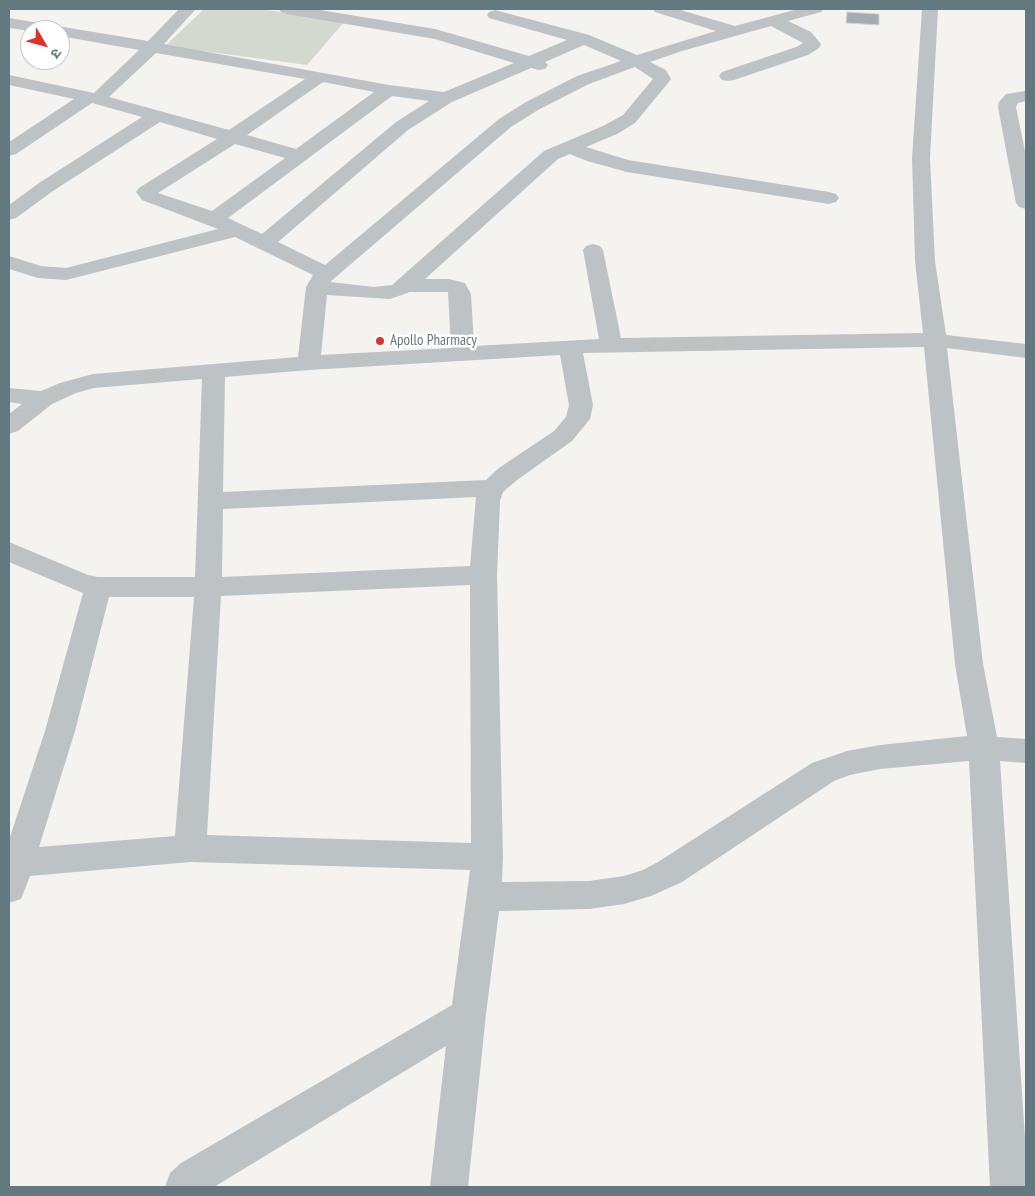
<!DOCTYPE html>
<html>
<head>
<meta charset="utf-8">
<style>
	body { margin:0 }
	#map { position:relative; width:1035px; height:1196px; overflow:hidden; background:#f4f3f0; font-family:"PT Sans Narrow","Noto Sans Devanagari",sans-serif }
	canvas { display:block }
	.frame { position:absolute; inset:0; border:10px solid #647880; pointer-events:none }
	.north { position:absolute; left:20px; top:20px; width:50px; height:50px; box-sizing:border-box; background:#fff; border:1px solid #c1c9cc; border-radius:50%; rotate:127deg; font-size:14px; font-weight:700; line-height:20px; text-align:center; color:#647880 }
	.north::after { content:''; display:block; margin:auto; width:18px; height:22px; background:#dd3427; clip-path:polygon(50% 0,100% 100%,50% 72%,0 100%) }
</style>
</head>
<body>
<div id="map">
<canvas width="1035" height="1196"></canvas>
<div class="frame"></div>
<div class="north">उ</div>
</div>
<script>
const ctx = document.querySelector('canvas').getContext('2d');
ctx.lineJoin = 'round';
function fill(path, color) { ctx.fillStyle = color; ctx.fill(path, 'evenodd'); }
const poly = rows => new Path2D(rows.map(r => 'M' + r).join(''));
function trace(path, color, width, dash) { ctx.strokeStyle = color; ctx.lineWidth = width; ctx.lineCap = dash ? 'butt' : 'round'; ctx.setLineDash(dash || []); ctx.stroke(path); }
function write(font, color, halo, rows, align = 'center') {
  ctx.font = font + ' "PT Sans Narrow",sans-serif'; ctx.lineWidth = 5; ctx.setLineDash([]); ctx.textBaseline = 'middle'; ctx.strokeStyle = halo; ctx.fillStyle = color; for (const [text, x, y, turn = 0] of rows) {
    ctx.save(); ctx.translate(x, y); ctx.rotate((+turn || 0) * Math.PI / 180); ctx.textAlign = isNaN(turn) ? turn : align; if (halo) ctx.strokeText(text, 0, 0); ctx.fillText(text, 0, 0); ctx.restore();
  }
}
fill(poly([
	[204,9,260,9,345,21,307,65,165,46]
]), '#d4d9cf');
const building = poly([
	[847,12,879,14,879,25,846,23,847,12]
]);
fill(building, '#a4aeb1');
trace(building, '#d5d5d3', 1);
fill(poly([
	[179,9,196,9,164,44,389,85,444,92,514,63,435,39,287,14,281,12,279,9,314,9,435,29,529,56,567,40,489,18,487,15,489,12,495,10,589,35,637,55,716,31,655,12,653,9,677,9,735,26,798,9,823,9,821,12,788,21,811,32,821,44,819,48,808,55,734,80,728,81,722,80,719,76,722,72,796,47,803,43,771,26,682,51,650,62,666,70,671,79,668,83,635,123,617,134,586,147,628,160,829,192,836,194,839,198,836,202,829,204,627,172,587,161,570,154,558,159,425,279,449,279,465,283,471,294,474,346,599,339,583,250,586,246,593,244,600,246,603,250,621,338,923,333,915,261,912,158,922,9,938,9,930,158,935,261,946,335,1026,344,1026,358,947,348,983,664,997,737,1026,739,1026,763,1000,761,1026,1154,1026,1187,990,1187,969,761,880,769,850,775,834,781,682,882,651,896,624,904,589,909,499,911,486,1014,468,1187,430,1187,446,1046,214,1187,165,1187,170,1173,181,1163,452,1005,470,870,190,862,30,876,21,899,9,903,9,840,45,731,83,593,9,562,9,542,88,575,98,577,195,577,202,379,94,388,76,393,52,404,18,431,9,434,9,414,22,404,9,402,9,388,41,391,60,383,93,374,298,357,306,287,313,275,235,237,66,280,38,278,9,269,9,256,41,266,66,268,218,229,142,200,136,192,139,188,217,139,160,122,53,191,16,218,9,220,9,205,39,183,142,117,92,103,16,154,9,156,9,142,74,99,9,85,9,75,94,93,139,50,60,36,60,30,30,31,9,28,9,18,148,41,179,9],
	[584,45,621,61,577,76,526,102,499,119,325,265,278,242,408,130,452,102,531,68,539,70,545,69,548,65,545,62,584,45],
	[156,53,305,79,229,130,109,97,156,53],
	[635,67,653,79,623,115,603,126,544,151,392,285,374,287,330,282,511,127,538,110,589,84,635,67],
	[323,82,374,92,296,149,247,135,323,82],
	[392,96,429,101,396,122,262,234,228,218,392,96],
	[235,144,285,158,212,211,158,193,235,144],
	[410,292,448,292,451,348,321,355,327,295,390,299,410,292],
	[924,347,955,664,967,736,880,745,847,751,812,763,658,862,643,870,624,876,589,881,502,882,503,857,497,575,500,501,503,492,517,480,572,441,590,419,593,405,583,353,924,347],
	[560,355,569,405,566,417,554,431,499,468,486,480,223,492,225,377,309,370,560,355],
	[476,497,470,566,222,577,223,509,476,497],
	[470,585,471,843,207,835,221,596,470,585],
	[109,597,194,597,175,836,39,847,75,731,109,597],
	[1026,91,1026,101,1018,103,1016,107,1026,156,1026,209,1019,207,1016,203,998,107,999,102,1006,94,1026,91]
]), '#bdc2c4');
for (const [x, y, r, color] of [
	[380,341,5,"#dd3427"]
]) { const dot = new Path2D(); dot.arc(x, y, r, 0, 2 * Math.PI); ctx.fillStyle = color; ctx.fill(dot); trace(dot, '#fff', 2); }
write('15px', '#647880', '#fff', [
	["Apollo Pharmacy",390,341]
], 'left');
</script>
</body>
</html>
